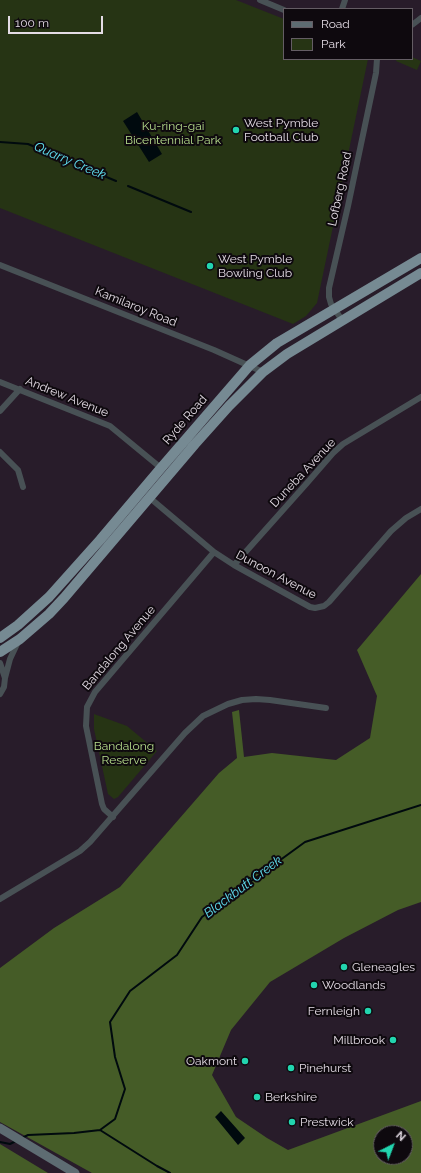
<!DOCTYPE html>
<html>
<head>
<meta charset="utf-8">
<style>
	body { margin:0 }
	#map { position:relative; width:421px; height:1173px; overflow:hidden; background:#281c2a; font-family:Raleway,sans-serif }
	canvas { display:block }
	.legend { position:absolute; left:283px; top:8px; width:130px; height:52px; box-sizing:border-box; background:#0e090e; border:1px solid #645d64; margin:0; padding:5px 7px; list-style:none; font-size:12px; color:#e4dce5 }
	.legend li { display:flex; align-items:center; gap:8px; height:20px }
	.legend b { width:20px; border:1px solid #645d64 }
	.north { position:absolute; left:373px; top:1125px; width:40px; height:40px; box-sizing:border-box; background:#0e090e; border:1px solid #645d64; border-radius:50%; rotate:42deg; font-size:11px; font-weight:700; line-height:16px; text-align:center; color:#e4dce5 }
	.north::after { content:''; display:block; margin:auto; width:14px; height:18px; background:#22d5af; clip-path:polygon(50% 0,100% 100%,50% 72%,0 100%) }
	.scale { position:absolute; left:8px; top:16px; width:95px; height:18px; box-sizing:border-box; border:2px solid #e4dce5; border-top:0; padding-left:5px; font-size:12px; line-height:14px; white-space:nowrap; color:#e4dce5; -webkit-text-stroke:3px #0e090e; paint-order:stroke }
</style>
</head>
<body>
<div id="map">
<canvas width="421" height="1173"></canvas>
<ul class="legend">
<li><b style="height:5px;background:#5e6c72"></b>Road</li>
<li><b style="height:11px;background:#263414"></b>Park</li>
</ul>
<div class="north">N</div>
<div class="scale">100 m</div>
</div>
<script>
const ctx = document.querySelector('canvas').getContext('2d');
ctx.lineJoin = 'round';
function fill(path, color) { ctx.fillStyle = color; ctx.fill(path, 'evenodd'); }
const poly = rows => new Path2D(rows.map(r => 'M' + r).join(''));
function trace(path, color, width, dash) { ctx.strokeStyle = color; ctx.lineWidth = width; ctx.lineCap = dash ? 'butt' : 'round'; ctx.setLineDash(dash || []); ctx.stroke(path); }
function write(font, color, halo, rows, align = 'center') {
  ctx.font = font + ' Raleway,sans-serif'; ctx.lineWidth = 4; ctx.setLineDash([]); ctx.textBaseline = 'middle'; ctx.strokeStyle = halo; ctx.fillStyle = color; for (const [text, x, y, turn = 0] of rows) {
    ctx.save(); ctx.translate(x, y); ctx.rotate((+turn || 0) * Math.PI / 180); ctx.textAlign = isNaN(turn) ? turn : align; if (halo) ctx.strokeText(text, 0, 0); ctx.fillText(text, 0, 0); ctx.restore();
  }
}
fill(poly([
	[0,0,236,0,284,19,284,59,368,59,317,303,306,316,293,324,0,208],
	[412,57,421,61,417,70,396,61,397,59,412,59],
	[94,714,127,726,157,751,118,797,114,799,108,794,94,729]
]), '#263414');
fill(poly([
	[421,574,421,902,398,910,344,938,270,982,231,1030,212,1075,236,1117,267,1138,288,1150,421,1101,421,1173,92,1173,0,1122,0,968,54,928,120,887,219,773,237,758,232,712,239,710,244,757,272,753,336,760,370,738,377,696,357,650],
	[381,1133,405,1133,405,1157,381,1157],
	[0,1144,48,1173,0,1173]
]), '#455c27');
fill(poly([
	[137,112,162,154,149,162,123,121],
	[221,1111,245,1138,238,1145,215,1117]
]), '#000a0e');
trace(poly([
	[0,142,28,144,116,181],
	[128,186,191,212],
	[100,1130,157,1166,170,1173],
	[22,1138,28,1135,74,1133,100,1130,115,1119,125,1089,115,1057,110,1022,130,991,177,955,202,917,305,842,421,805],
	[0,1142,10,1144,16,1141]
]), '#000a0e', 2);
trace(poly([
	[260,0,284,10],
	[342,9,345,0],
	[412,25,421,18],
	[0,265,214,350,263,372],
	[342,320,331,304,329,297,329,288,348,206,376,73,377,59],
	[0,382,110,426,161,468],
	[0,411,20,389],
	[0,452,18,470,23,487],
	[150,498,214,552,234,565,310,607,315,608,324,606,329,602,391,531,406,518,421,509],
	[234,565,307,483,333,453,343,444,421,397],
	[0,663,5,678,4,687,0,694],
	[5,678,10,659,18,642],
	[113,817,104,809,102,804,86,726,87,707,95,692,214,552],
	[0,899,80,851,90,842,185,733,203,716,228,704,242,700,256,699,270,700,326,708]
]), '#485155', 6);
trace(poly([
	[0,1128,75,1173]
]), '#5e6c72', 9);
trace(poly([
	[0,638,18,625,49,597,100,540,161,468,250,365,277,343,421,258],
	[0,652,20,639,49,614,64,598,195,444,229,406,263,372,287,354,421,273]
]), '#768a93', 10);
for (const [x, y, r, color] of [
	[236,130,4,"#22d5af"],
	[210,266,4,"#22d5af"],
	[344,967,4,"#22d5af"],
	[314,985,4,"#22d5af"],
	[368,1011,4,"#22d5af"],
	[393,1040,4,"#22d5af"],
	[245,1061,4,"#22d5af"],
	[291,1068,4,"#22d5af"],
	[257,1097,4,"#22d5af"],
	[292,1122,4,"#22d5af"]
]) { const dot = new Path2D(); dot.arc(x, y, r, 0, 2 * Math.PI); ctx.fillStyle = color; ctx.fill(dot); trace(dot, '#0e090e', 1.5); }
write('12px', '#e4dce5', '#0e090e', [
	["West Pymble",244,123],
	["Football Club",244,137],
	["West Pymble",218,259],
	["Bowling Club",218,273],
	["Gleneagles",352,967],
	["Woodlands",322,985],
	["Fernleigh",360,1011,"right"],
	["Millbrook",385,1040,"right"],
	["Oakmont",237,1061,"right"],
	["Pinehurst",299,1068],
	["Berkshire",265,1097],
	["Prestwick",300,1122]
], 'left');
write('12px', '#b8df8e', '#0e090e', [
	["Ku-ring-gai",173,126],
	["Bicentennial Park",173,140],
	["Bandalong",124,746],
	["Reserve",124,760]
]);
write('12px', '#e4dce5', '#0e090e', [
	["Lofberg Road",340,189,-78],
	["Kamilaroy Road",136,307,22],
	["Andrew Avenue",67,397,22],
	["Ryde Road",185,420,-49],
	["Duneba Avenue",303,473,-47],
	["Dunoon Avenue",276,575,28],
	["Bandalong Avenue",119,648,-50]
]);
write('italic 13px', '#61e0f0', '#0e090e', [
	["Quarry Creek",70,161,23],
	["Blackbutt Creek",243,887,-37]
]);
</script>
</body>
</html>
